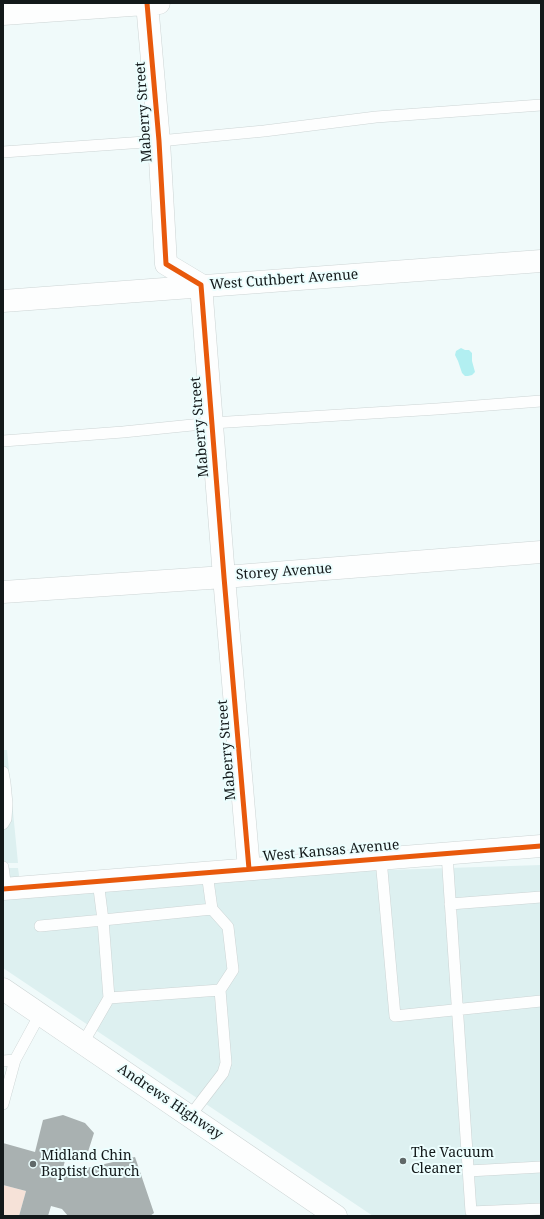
<!DOCTYPE html>
<html>
<head>
<meta charset="utf-8">
<style>
	body { margin:0 }
	#map { position:relative; width:544px; height:1219px; overflow:hidden; background:#f0fafa; font-family:"Noto Serif",serif }
	canvas { display:block }
	.frame { position:absolute; inset:0; border:4px solid #13191a; pointer-events:none }
</style>
</head>
<body>
<div id="map">
<canvas width="544" height="1219"></canvas>
<div class="frame"></div>
</div>
<script>
const ctx = document.querySelector('canvas').getContext('2d');
ctx.lineJoin = 'round';
function fill(path, color) { ctx.fillStyle = color; ctx.fill(path, 'evenodd'); }
const poly = rows => new Path2D(rows.map(r => 'M' + r).join(''));
function trace(path, color, width, dash) { ctx.strokeStyle = color; ctx.lineWidth = width; ctx.lineCap = dash ? 'butt' : 'round'; ctx.setLineDash(dash || []); ctx.stroke(path); }
function write(font, color, halo, rows, align = 'center') {
  ctx.font = font + ' "Noto Serif",serif'; ctx.lineWidth = 4; ctx.setLineDash([]); ctx.textBaseline = 'middle'; ctx.strokeStyle = halo; ctx.fillStyle = color; for (const [text, x, y, turn = 0] of rows) {
    ctx.save(); ctx.translate(x, y); ctx.rotate((+turn || 0) * Math.PI / 180); ctx.textAlign = isNaN(turn) ? turn : align; if (halo) ctx.strokeText(text, 0, 0); ctx.fillText(text, 0, 0); ctx.restore();
  }
}
fill(poly([
	[3,750,7,750,18,863,3,863],
	[541,865,541,1216,373,1216,3,968,3,868,18,868,20,882]
]), '#ddf0f0');
fill(poly([
	[3,1185,26,1191,19,1216,3,1216]
]), '#f6e2d8');
fill(poly([
	[461,348,465,350,469,350,472,353,472,361,475,372,472,375,468,376,465,376,462,373,458,361,455,355,456,351]
]), '#b2eff1');
fill(poly([
	[63,1115,85,1123,94,1133,87,1155,75,1159,66,1157,63,1168,74,1171,135,1157,154,1213,150,1216,68,1216,62,1209,51,1206,48,1216,19,1216,26,1191,3,1185,3,1143,35,1152,43,1120]
]), '#a9b1b1');
const lane = poly([
	[3,152,159,141,264,131,376,117,541,105],
	[3,441,123,432,212,423,437,409,541,401],
	[3,772,5,783,7,804,6,819,3,824],
	[447,854,471,1212,541,1209],
	[381,859,395,1016,541,1001],
	[3,867,6,889],
	[98,881,103,920,212,909],
	[450,904,541,897],
	[40,926,103,920,109,998,83,1043],
	[109,998,220,990],
	[3,1061,15,1060,40,1014],
	[3,1104,15,1060],
	[190,1116,223,1073,226,1063,220,990,233,970,228,927,212,909,207,873],
	[468,1171,541,1167]
]);
const street = poly([
	[147,3,159,141,166,264,201,285,224,577,249,869],
	[3,14,159,3],
	[3,592,224,577,541,552],
	[3,889,541,846]
]);
const secondary = poly([
	[3,301,541,261]
]);
const primary = poly([
	[3,989,336,1216]
]);
trace(lane, '#ccd4d4', 12);
trace(street, '#ccd4d4', 23);
trace(secondary, '#ccd4d4', 23);
trace(primary, '#ccd4d4', 23);
trace(lane, '#fdfefe', 11);
trace(street, '#fdfefe', 22);
trace(secondary, '#fdfefe', 22);
trace(primary, '#fdfefe', 22);
trace(poly([
	[147,3,159,141,166,264,201,285,224,577,249,869],
	[3,889,541,846]
]), '#e8590c', 5);
for (const [x, y, r, color] of [
	[403,1161,4,"#606868"],
	[33,1164,4,"#606868"]
]) { const dot = new Path2D(); dot.arc(x, y, r, 0, 2 * Math.PI); ctx.fillStyle = color; ctx.fill(dot); trace(dot, '#ecfefe', 1.5); }
write('14px', '#13191a', '#ecfefe', [
	["Maberry Street",144,112,-94],
	["West Cuthbert Avenue",284,280,-4],
	["Maberry Street",200,427,-95],
	["Storey Avenue",284,572,-4],
	["Maberry Street",227,750,-95],
	["West Kansas Avenue",331,851,-5],
	["Andrews Highway",170,1102,34]
]);
write('14px', '#13191a', '#ecfefe', [
	["The Vacuum",411,1153],
	["Cleaner",411,1169],
	["Midland Chin",41,1156],
	["Baptist Church",41,1172]
], 'left');
</script>
</body>
</html>
